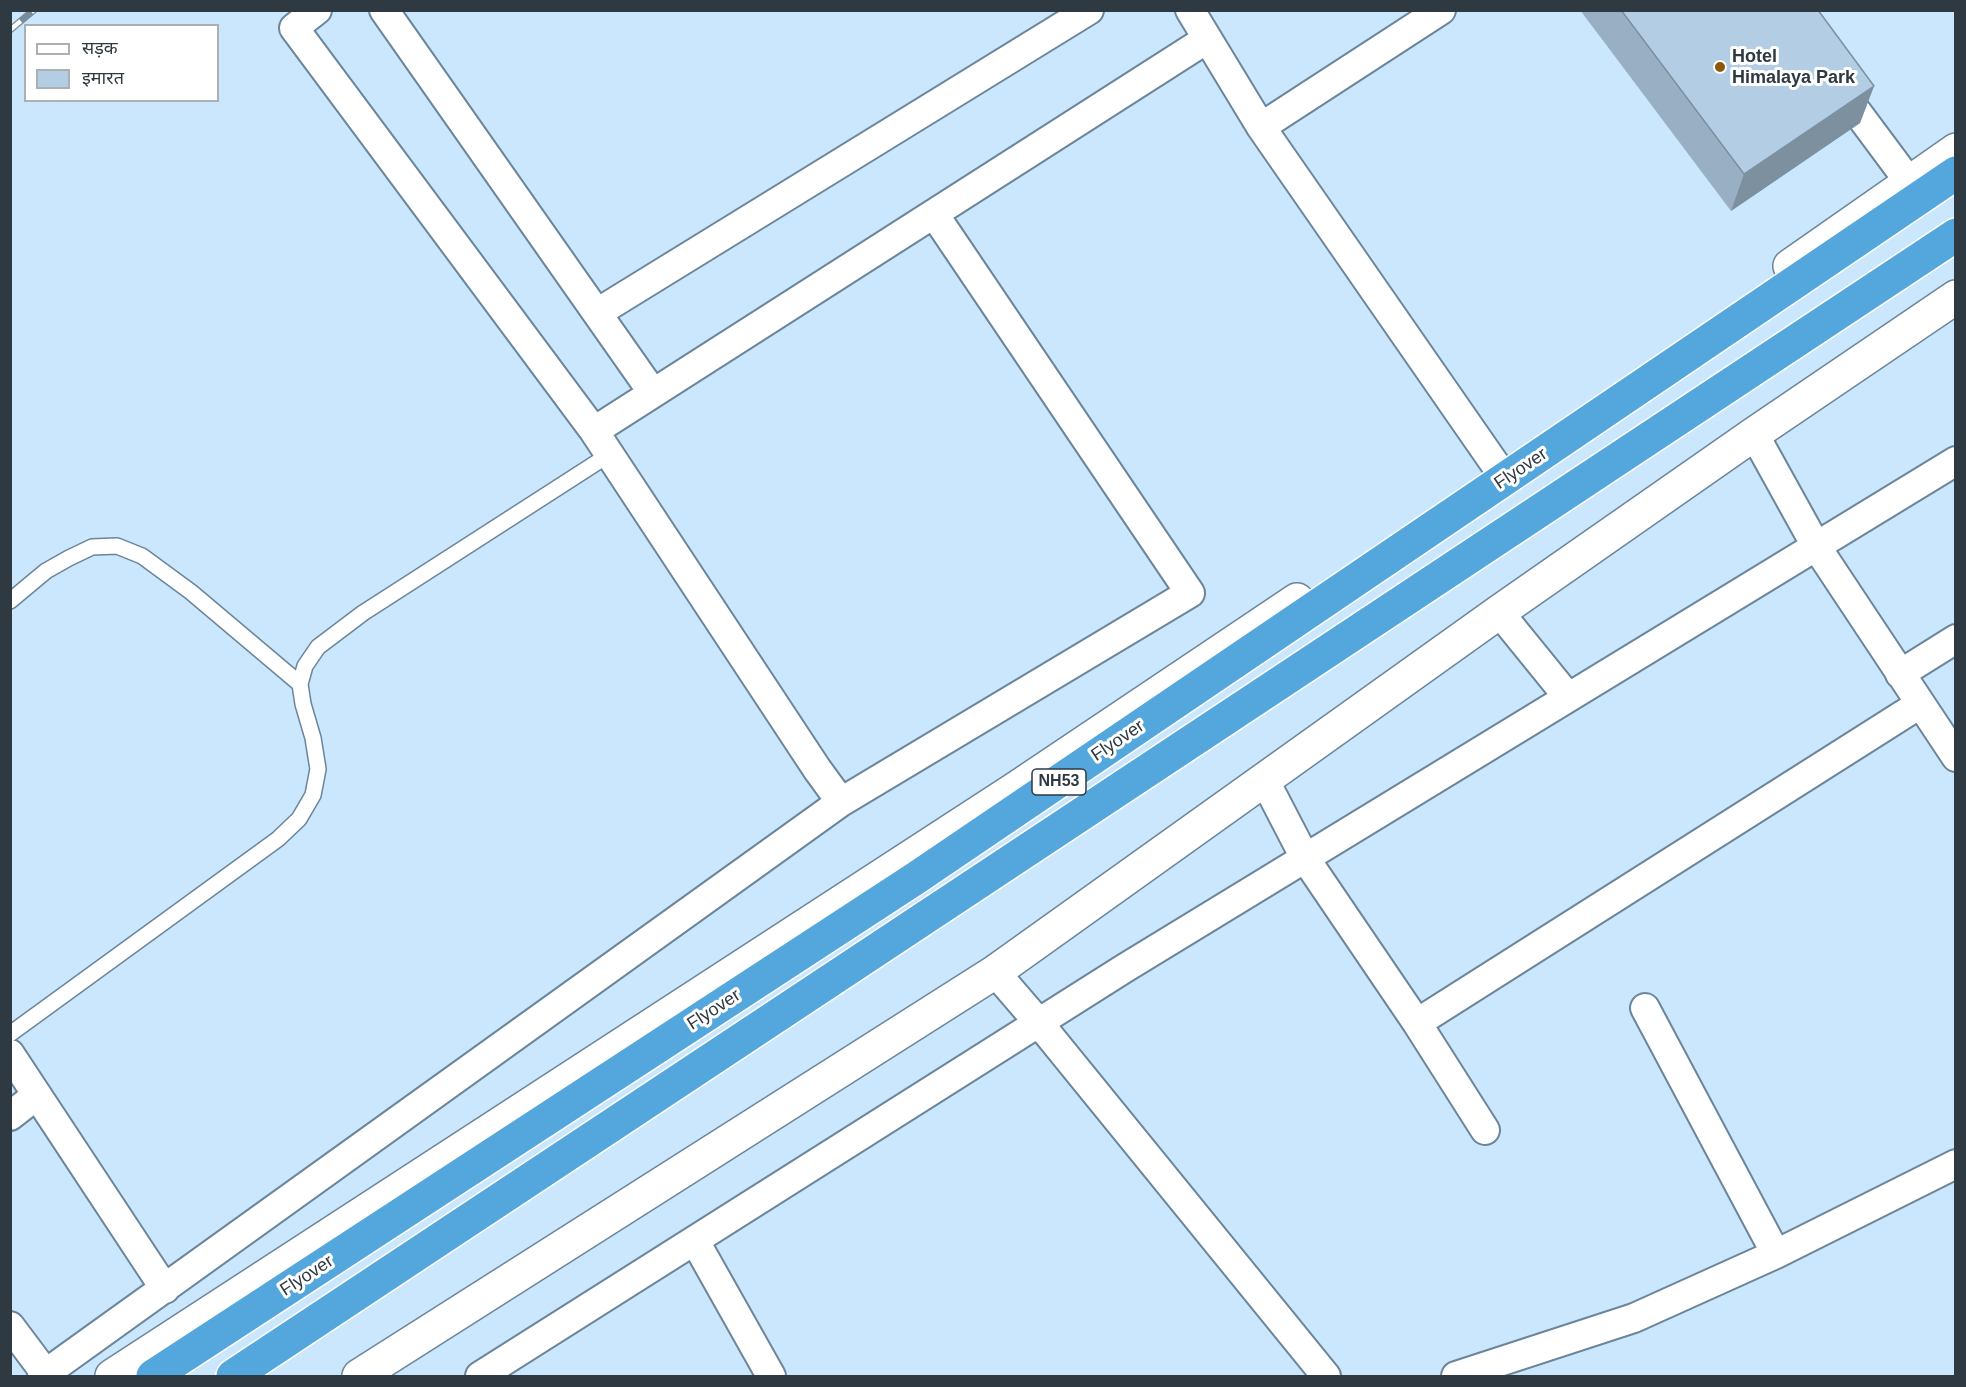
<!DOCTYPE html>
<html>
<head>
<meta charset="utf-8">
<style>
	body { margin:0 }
	#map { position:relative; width:1966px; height:1387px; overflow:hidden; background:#cbe7fd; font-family:Arial,"Noto Sans Devanagari",sans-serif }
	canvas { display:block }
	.frame { position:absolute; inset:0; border:12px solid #2e3942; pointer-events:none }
	.legend { position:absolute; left:24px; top:24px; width:195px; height:78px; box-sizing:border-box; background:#fff; border:2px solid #abb0b3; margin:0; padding:8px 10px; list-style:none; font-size:18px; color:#2e3942 }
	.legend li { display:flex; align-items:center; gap:12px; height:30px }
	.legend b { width:30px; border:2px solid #abb0b3 }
</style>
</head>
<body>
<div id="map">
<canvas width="1966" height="1387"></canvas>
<div class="frame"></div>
<ul class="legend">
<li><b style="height:8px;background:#fff"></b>सड़क</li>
<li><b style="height:16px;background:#b2cde4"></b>इमारत</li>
</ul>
</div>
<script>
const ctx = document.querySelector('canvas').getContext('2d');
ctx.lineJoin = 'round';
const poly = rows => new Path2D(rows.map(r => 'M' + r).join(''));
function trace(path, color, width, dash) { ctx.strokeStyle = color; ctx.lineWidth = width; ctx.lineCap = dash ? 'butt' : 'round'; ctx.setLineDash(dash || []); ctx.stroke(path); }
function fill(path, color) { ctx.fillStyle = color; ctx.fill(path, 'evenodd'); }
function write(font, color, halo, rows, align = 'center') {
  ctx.font = font + ' Arial,sans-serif'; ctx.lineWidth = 6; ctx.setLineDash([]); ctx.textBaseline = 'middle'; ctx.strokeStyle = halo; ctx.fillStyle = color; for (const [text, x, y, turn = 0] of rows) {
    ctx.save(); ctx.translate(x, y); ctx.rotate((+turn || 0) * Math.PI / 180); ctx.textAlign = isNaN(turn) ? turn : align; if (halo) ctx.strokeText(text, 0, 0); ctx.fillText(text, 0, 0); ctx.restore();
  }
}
const service = poly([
	[10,601,46,571,69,558,92,547,117,546,142,556,191,592,300,684],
	[10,1034,278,839,299,819,313,795,318,769,313,738,303,704,300,684,305,666,318,647,363,613,610,454]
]);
const minor = poly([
	[317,10,294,28,594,431],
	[384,10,653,393],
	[1190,10,1261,127],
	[1441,10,1261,127,1497,467],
	[1840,89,1910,183],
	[597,313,1089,10],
	[1754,434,1816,546,1956,757],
	[1499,612,1568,697],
	[1900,674,1956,639],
	[1264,779,1305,858,1417,1023,1485,1130],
	[841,802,817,769,594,431,1207,39],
	[995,972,1039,1023,1326,1376],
	[1645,1008,1776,1254],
	[1417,1023,1920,704],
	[10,1054,165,1289],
	[10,1116,37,1095],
	[695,1241,771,1376],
	[10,1326,46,1374],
	[42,1376,841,802,1190,593,934,214],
	[480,1376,1125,968,1956,461],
	[1456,1376,1634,1318,1776,1254,1956,1164]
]);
const tertiary = poly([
	[1790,266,1956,150],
	[112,1376,1015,789,1297,600],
	[359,1376,995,972,1499,612,1754,434,1956,297]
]);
const trunk = poly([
	[153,1376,916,878,1956,173],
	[233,1376,1956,235]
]);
trace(service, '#6b859a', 18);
trace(minor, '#6b859a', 32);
trace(tertiary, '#6b859a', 36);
trace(trunk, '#fff', 36);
trace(service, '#fff', 15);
trace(minor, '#fff', 28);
trace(tertiary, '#fff', 33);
trace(trunk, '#54a7dc', 33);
const rail = poly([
	[10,30,34,10]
]);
trace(rail, '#798c9b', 7);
trace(rail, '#fff', 4.5, [14]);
fill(poly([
	[1580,10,1818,10,1874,86,1860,123,1731,211]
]), '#99b0c4');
fill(poly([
	[1874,86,1860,123,1731,211,1744,174]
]), '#7d90a0');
const building = poly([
	[1621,10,1818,10,1874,86,1744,174,1621,10]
]);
fill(building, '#b2cde4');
trace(building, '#7d90a0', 1.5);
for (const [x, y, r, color] of [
	[1720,67,6,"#8c5805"]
]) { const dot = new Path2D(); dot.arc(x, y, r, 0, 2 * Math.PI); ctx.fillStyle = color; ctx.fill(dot); trace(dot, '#fff', 2); }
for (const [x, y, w] of [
	[1059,782,54]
]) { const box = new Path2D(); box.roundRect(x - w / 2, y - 13, w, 26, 4.5); ctx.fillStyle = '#fff'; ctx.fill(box); trace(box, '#2e3942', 1.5); }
write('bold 16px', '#2e3942', null, [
	["NH53",1059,782]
]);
write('bold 18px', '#2e3942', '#fff', [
	["Hotel",1732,57],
	["Himalaya Park",1732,78]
], 'left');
write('18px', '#2e3942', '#fff', [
	["Flyover",1521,469,-34],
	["Flyover",1118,741,-34],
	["Flyover",714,1010,-33],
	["Flyover",307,1276,-33]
]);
</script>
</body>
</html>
